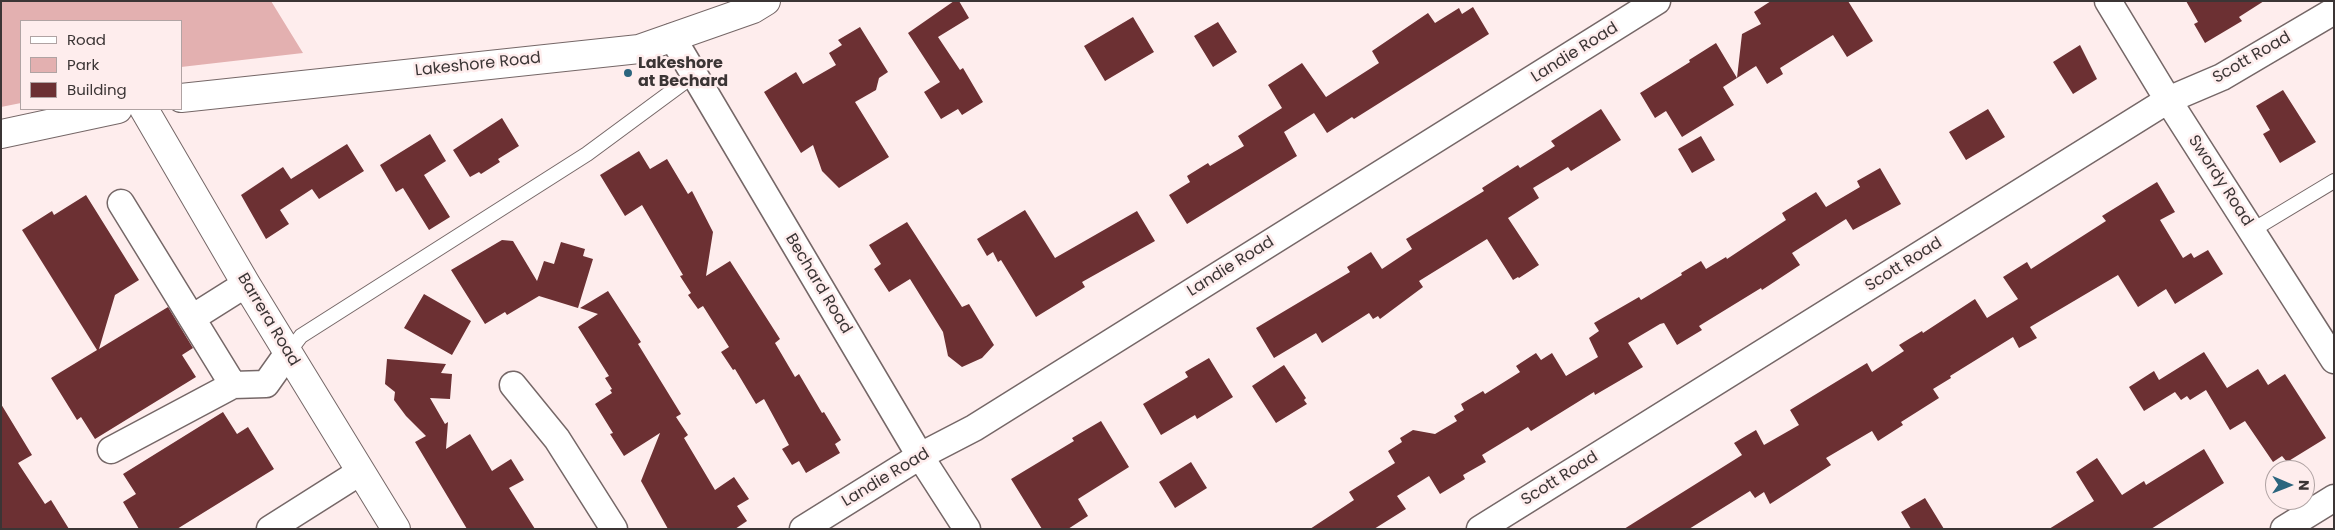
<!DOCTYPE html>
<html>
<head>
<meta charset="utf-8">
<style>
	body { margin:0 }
	#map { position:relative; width:2335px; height:530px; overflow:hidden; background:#feeded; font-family:Poppins,sans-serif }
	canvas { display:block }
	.frame { position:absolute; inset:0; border:2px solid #3b3535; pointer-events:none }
	.legend { position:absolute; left:20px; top:20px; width:162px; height:90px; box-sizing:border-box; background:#feeded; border:1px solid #b0a3a3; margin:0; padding:6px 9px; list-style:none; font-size:15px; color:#3b3535 }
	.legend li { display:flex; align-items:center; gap:10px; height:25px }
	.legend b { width:25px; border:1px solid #b0a3a3 }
	.north { position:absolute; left:2265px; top:460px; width:50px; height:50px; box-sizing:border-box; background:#feeded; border:1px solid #b0a3a3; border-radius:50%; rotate:91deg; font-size:14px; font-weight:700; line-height:20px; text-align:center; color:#3b3535 }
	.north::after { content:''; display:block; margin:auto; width:18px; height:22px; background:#2b657e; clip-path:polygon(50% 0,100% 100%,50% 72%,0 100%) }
</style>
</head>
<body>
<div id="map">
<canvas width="2335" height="530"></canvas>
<div class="frame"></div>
<ul class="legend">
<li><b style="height:6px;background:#fff"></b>Road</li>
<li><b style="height:14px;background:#e3b0b0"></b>Park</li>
<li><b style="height:14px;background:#6c3033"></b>Building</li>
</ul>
<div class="north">N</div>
</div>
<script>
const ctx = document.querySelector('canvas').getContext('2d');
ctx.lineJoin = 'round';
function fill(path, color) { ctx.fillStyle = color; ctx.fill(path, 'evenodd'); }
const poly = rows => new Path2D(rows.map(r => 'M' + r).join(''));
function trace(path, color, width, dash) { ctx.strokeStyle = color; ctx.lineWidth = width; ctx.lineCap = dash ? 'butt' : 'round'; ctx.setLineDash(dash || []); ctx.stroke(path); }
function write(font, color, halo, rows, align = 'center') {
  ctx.font = font + ' Poppins,sans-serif'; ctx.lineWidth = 5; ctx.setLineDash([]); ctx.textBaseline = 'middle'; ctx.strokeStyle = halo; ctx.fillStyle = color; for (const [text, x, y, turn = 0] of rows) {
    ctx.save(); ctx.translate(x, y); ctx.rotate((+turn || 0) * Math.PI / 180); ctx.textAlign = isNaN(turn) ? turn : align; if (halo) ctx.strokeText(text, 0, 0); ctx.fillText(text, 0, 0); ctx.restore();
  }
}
fill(poly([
	[1,1,271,1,303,53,181,67,181,21,21,21,21,103,1,107]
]), '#e3b0b0');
fill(poly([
	[954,1,959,1,969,18,938,37,960,70,963,68,983,102,962,115,958,109,941,119,924,92,940,82,908,33],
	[1771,1,1848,1,1873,41,1847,57,1833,35,1780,68,1783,74,1767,84,1756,66,1737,78,1742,34,1761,24,1754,12],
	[2186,1,2264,1,2239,17,2242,21,2205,43,2194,24,2198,22],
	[1473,7,1489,34,1354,119,1352,117,1327,133,1314,113,1284,132,1297,156,1187,224,1169,195,1190,182,1187,176,1208,163,1210,166,1244,146,1238,136,1282,108,1268,85,1302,63,1326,97,1379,63,1372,51,1428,13,1435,23,1459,8,1462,14],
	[1133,17,1154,52,1105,81,1084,46],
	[1218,22,1237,52,1213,67,1194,36],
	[860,27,888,72,879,78,876,90,855,102,889,157,839,188,822,171,813,145,801,153,764,92,796,72,803,84,836,65,829,53,842,45,838,40],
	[1716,43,1737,78,1723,87,1734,105,1682,137,1666,111,1655,118,1640,93,1690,62,1689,60],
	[2080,45,2097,79,2073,94,2053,62],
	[2283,90,2316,142,2280,163,2263,134,2270,130,2256,106],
	[1601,109,1621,140,1571,171,1568,167,1533,188,1539,198,1508,218,1539,265,1519,278,1518,277,1513,280,1487,239,1419,281,1423,287,1380,319,1378,316,1373,319,1369,313,1322,343,1316,333,1274,358,1256,328,1350,272,1347,267,1371,252,1382,269,1412,249,1406,239,1484,191,1482,188,1518,165,1520,168,1555,146,1551,141],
	[1988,109,2005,137,1966,160,1949,132],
	[502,118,519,146,498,159,500,162,481,174,479,172,470,177,453,150],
	[430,134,446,161,424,175,450,217,429,230,403,188,396,192,380,165],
	[1701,136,1715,160,1692,173,1678,149],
	[347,144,364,171,319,199,312,189,280,210,289,224,266,239,241,195,283,167,291,179],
	[639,151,650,169,667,159,688,194,692,191,713,232,706,276,730,261,780,339,775,343,795,377,799,374,822,413,824,412,841,440,835,444,840,453,806,473,799,461,792,465,782,449,789,445,764,399,756,404,735,369,733,370,721,352,729,347,703,306,698,309,688,295,691,293,680,276,683,275,642,205,625,216,600,175],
	[1880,168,1901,204,1853,230,1846,219,1792,253,1800,265,1762,290,1761,288,1699,326,1702,330,1677,345,1664,323,1660,324,1628,343,1643,367,1595,395,1594,392,1531,431,1528,427,1482,455,1486,462,1463,475,1465,479,1440,494,1429,476,1397,496,1406,509,1374,529,1310,529,1354,500,1349,492,1395,463,1388,451,1402,442,1400,438,1413,430,1435,434,1457,421,1454,416,1464,410,1461,404,1483,391,1485,394,1520,372,1516,366,1536,353,1541,360,1552,353,1566,376,1598,357,1589,338,1599,331,1594,323,1639,297,1641,300,1682,275,1681,273,1701,261,1706,269,1726,257,1727,259,1786,220,1782,213,1816,192,1826,207,1860,187,1857,181],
	[2157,182,2175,212,2160,220,2183,258,2191,253,2194,258,2208,250,2223,274,2175,304,2166,289,2138,307,2118,275,2030,327,2037,338,2019,348,2013,337,1950,376,1951,378,1933,389,1939,398,1901,422,1903,425,1878,441,1872,431,1826,458,1831,465,1770,504,1764,492,1755,498,1750,491,1689,529,1624,529,1742,455,1734,443,1756,430,1764,445,1799,425,1790,410,1867,363,1872,372,1904,351,1899,345,1922,331,1923,333,1975,299,1987,318,2018,299,2003,277,2027,262,2031,269,2106,221,2102,216],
	[86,195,139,280,115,295,99,349,168,307,193,348,182,355,196,377,95,439,81,417,77,420,51,378,97,350,22,230,52,211,54,215],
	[1025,210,1055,258,1137,211,1155,241,1082,282,1085,287,1036,317,1001,260,998,262,993,252,987,256,977,239],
	[907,222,962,307,969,304,994,345,982,358,962,367,948,356,943,332,910,279,889,292,874,269,881,264,869,245],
	[502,240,513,241,537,281,544,261,554,264,561,242,585,249,583,256,593,259,578,308,539,296,507,315,505,312,485,324,451,270],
	[608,291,641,342,638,344,681,414,676,417,688,435,684,438,715,490,734,477,749,499,737,506,747,521,735,529,668,529,641,481,660,433,624,456,610,434,613,433,595,404,612,393,610,390,612,389,605,378,609,376,578,327,598,314,580,308],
	[424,294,471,321,452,355,404,328],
	[2204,352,2227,388,2258,369,2268,385,2285,374,2326,438,2287,462,2282,456,2273,462,2245,421,2230,430,2206,390,2190,400,2187,396,2181,400,2175,392,2144,411,2129,387,2154,371,2159,380],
	[1209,358,1233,397,1197,419,1195,415,1161,435,1143,404,1188,377,1185,372],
	[387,359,446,364,441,373,452,374,450,399,430,398,445,424,448,422,446,449,470,434,492,471,511,459,524,480,509,488,535,529,467,529,415,442,426,436,406,416,394,400,395,392,385,384],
	[1284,365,1306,398,1304,400,1307,404,1276,423,1252,386],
	[1,404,32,455,18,463,45,504,51,500,69,529,1,529],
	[223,412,237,434,248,427,274,469,177,529,139,529,123,502,136,494,123,474],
	[1101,421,1129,467,1078,499,1088,516,1068,529,1042,529,1011,479,1074,441,1072,438],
	[2204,449,2224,483,2151,529,2049,529,2094,501,2076,472,2097,458,2122,495,2144,481,2146,485],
	[1191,462,1207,488,1175,508,1159,482],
	[1925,498,1944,529,1911,529,1901,512]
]), '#6c3033');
const lane = poly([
	[2251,231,2334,181],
	[288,353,301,336,587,154,694,75]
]);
const street = poly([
	[2108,1,2168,100,2334,360],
	[672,37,920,456,967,529],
	[121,203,233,385],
	[192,318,246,284],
	[513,385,557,439,614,529],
	[111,450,233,385,266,384,288,353],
	[270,529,360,472],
	[803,529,920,456,974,428,1657,1],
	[1480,529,2168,100,2222,77,2334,11],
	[2284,529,2334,498]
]);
const secondary = poly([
	[181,98,639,49,753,9,766,1],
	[144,109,246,284,396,529],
	[1,134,118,109]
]);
trace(lane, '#756767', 16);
trace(street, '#756767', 29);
trace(secondary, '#756767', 30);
trace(lane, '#fff', 14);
trace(street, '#fff', 26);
trace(secondary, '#fff', 28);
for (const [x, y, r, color] of [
	[628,73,5,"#2b657e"]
]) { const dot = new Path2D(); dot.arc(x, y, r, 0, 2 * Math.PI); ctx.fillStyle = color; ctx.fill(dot); trace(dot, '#feeded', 2); }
write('16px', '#3b3535', '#feeded', [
	["Landie Road",1575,53,-32],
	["Scott Road",2252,58,-30],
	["Lakeshore Road",478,65,-6],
	["Swordy Road",2220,181,57],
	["Scott Road",1904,265,-32],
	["Landie Road",1231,267,-32],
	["Bechard Road",818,284,59],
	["Barrera Road",268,320,59],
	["Landie Road",886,478,-31],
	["Scott Road",1560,479,-32]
]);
write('bold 16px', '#3b3535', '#feeded', [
	["Lakeshore",638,64],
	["at Bechard",638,82]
], 'left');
</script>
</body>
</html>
